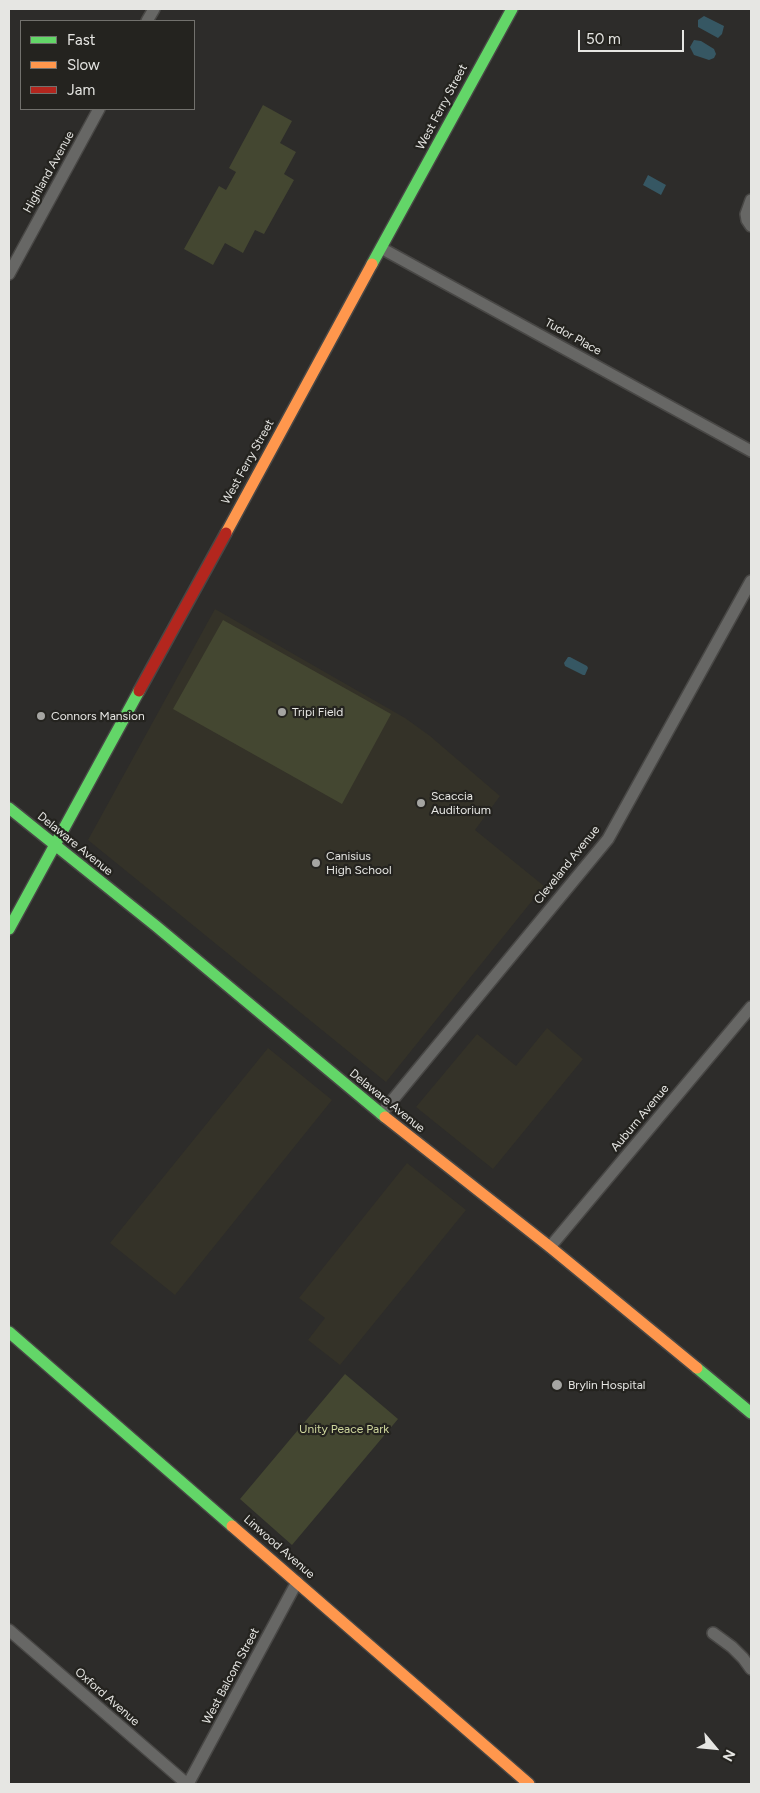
<!DOCTYPE html>
<html>
<head>
<meta charset="utf-8">
<style>
	body { margin:0 }
	#map { position:relative; width:760px; height:1793px; overflow:hidden; background:#2d2c2a; font-family:Figtree,sans-serif }
	canvas { display:block }
	.frame { position:absolute; inset:0; border:10px solid #e6e6e3; pointer-events:none }
	.legend { position:absolute; left:20px; top:20px; width:175px; height:90px; box-sizing:border-box; background:#24231f; border:1px solid #72716d; margin:0; padding:6px 9px; list-style:none; font-size:15px; color:#e6e6e3 }
	.legend li { display:flex; align-items:center; gap:10px; height:25px }
	.legend b { width:25px; border:1px solid #72716d }
	.north { position:absolute; left:690px; top:1723px; width:50px; height:50px; -webkit-text-stroke:4px #24231f; paint-order:stroke; rotate:118deg; font-size:14px; font-weight:700; line-height:20px; text-align:center; color:#e6e6e3 }
	.north::after { content:''; display:block; margin:auto; width:18px; height:22px; background:#e6e6e3; clip-path:polygon(50% 0,100% 100%,50% 72%,0 100%) }
	.scale { position:absolute; left:578px; top:30px; width:106px; height:22px; box-sizing:border-box; border:2px solid #e6e6e3; border-top:0; padding-left:6px; font-size:15px; line-height:18px; white-space:nowrap; color:#e6e6e3; -webkit-text-stroke:4px #24231f; paint-order:stroke }
</style>
</head>
<body>
<div id="map">
<canvas width="760" height="1793"></canvas>
<div class="frame"></div>
<ul class="legend">
<li><b style="height:6px;background:#63d668"></b>Fast</li>
<li><b style="height:6px;background:#ff974d"></b>Slow</li>
<li><b style="height:6px;background:#b3261e"></b>Jam</li>
</ul>
<div class="north">N</div>
<div class="scale">50 m</div>
</div>
<script>
const ctx = document.querySelector('canvas').getContext('2d');
ctx.lineJoin = 'round';
function fill(path, color) { ctx.fillStyle = color; ctx.fill(path, 'evenodd'); }
const poly = rows => new Path2D(rows.map(r => 'M' + r).join(''));
function trace(path, color, width, dash) { ctx.strokeStyle = color; ctx.lineWidth = width; ctx.lineCap = dash ? 'butt' : 'round'; ctx.setLineDash(dash || []); ctx.stroke(path); }
function write(font, color, halo, rows, align = 'center') {
  ctx.font = font + ' Figtree,sans-serif'; ctx.lineWidth = 4.5; ctx.setLineDash([]); ctx.textBaseline = 'middle'; ctx.strokeStyle = halo; ctx.fillStyle = color; for (const [text, x, y, turn = 0] of rows) {
    ctx.save(); ctx.translate(x, y); ctx.rotate((+turn || 0) * Math.PI / 180); ctx.textAlign = isNaN(turn) ? turn : align; if (halo) ctx.strokeText(text, 0, 0); ctx.fillText(text, 0, 0); ctx.restore();
  }
}
fill(poly([
	[215,609,405,718,430,736,500,796,475,830,544,886,386,1082,88,840],
	[547,1028,583,1059,493,1169,416,1107,477,1034,516,1066],
	[268,1048,332,1100,175,1295,110,1243],
	[407,1163,466,1210,340,1365,308,1340,325,1318,299,1298]
]), '#343228');
fill(poly([
	[263,105,292,121,280,143,296,152,284,174,294,180,264,234,255,230,243,253,225,243,213,265,184,249,219,186,226,190,236,172,229,168],
	[223,620,391,714,342,804,173,709],
	[345,1374,398,1419,292,1545,240,1499]
]), '#444731');
fill(poly([
	[704,16,724,26,722,34,718,38,698,27,698,20],
	[694,40,701,41,714,49,716,54,714,58,709,60,694,55,690,47],
	[648,175,666,185,661,195,643,185],
	[568,657,570,657,587,666,588,668,585,675,583,675,565,666,564,663]
]), '#365763');
const street = poly([
	[147,21,154,9],
	[751,200,746,214,747,220,751,226],
	[381,248,751,451],
	[9,274,99,109],
	[381,1114,608,839,751,581],
	[550,1247,751,1007],
	[9,1630,187,1784],
	[713,1633,732,1647,743,1658,751,1669],
	[188,1784,297,1582]
]);
const fast = poly([
	[372,264,512,9],
	[9,808,156,926,385,1117],
	[9,929,139,691],
	[9,1332,232,1526],
	[697,1368,751,1413]
]);
const slow = poly([
	[226,533,372,264],
	[385,1117,550,1247,697,1368],
	[232,1526,529,1784]
]);
const jam = poly([
	[139,691,226,533]
]);
trace(street, '#484745', 14);
trace(fast, '#484745', 14);
trace(slow, '#484745', 14);
trace(jam, '#484745', 14);
trace(street, '#676765', 11);
trace(fast, '#63d668', 11);
trace(slow, '#ff974d', 11);
trace(jam, '#b3261e', 11);
for (const [x, y, r, color] of [
	[282,712,5,"#a5a5a2"],
	[41,716,5,"#a5a5a2"],
	[421,803,5,"#a5a5a2"],
	[316,863,5,"#a5a5a2"],
	[557,1385,6,"#a5a5a2"]
]) { const dot = new Path2D(); dot.arc(x, y, r, 0, 2 * Math.PI); ctx.fillStyle = color; ctx.fill(dot); trace(dot, '#24231f', 2); }
write('12px', '#e6e6e3', '#24231f', [
	["West Ferry Street",442,107,-62],
	["Highland Avenue",49,172,-61],
	["Tudor Place",573,337,29],
	["West Ferry Street",248,462,-61],
	["Delaware Avenue",75,844,39],
	["Cleveland Avenue",567,865,-51],
	["Delaware Avenue",387,1101,39],
	["Auburn Avenue",640,1118,-50],
	["Linwood Avenue",279,1547,41],
	["West Balcom Street",231,1676,-62],
	["Oxford Avenue",107,1697,41]
]);
write('12px', '#e6e6e3', '#24231f', [
	["Tripi Field",292,712],
	["Connors Mansion",51,716],
	["Scaccia",431,796],
	["Auditorium",431,810],
	["Canisius",326,856],
	["High School",326,870],
	["Brylin Hospital",568,1385]
], 'left');
write('12px', '#ced69c', '#24231f', [
	["Unity Peace Park",344,1429]
]);
</script>
</body>
</html>
